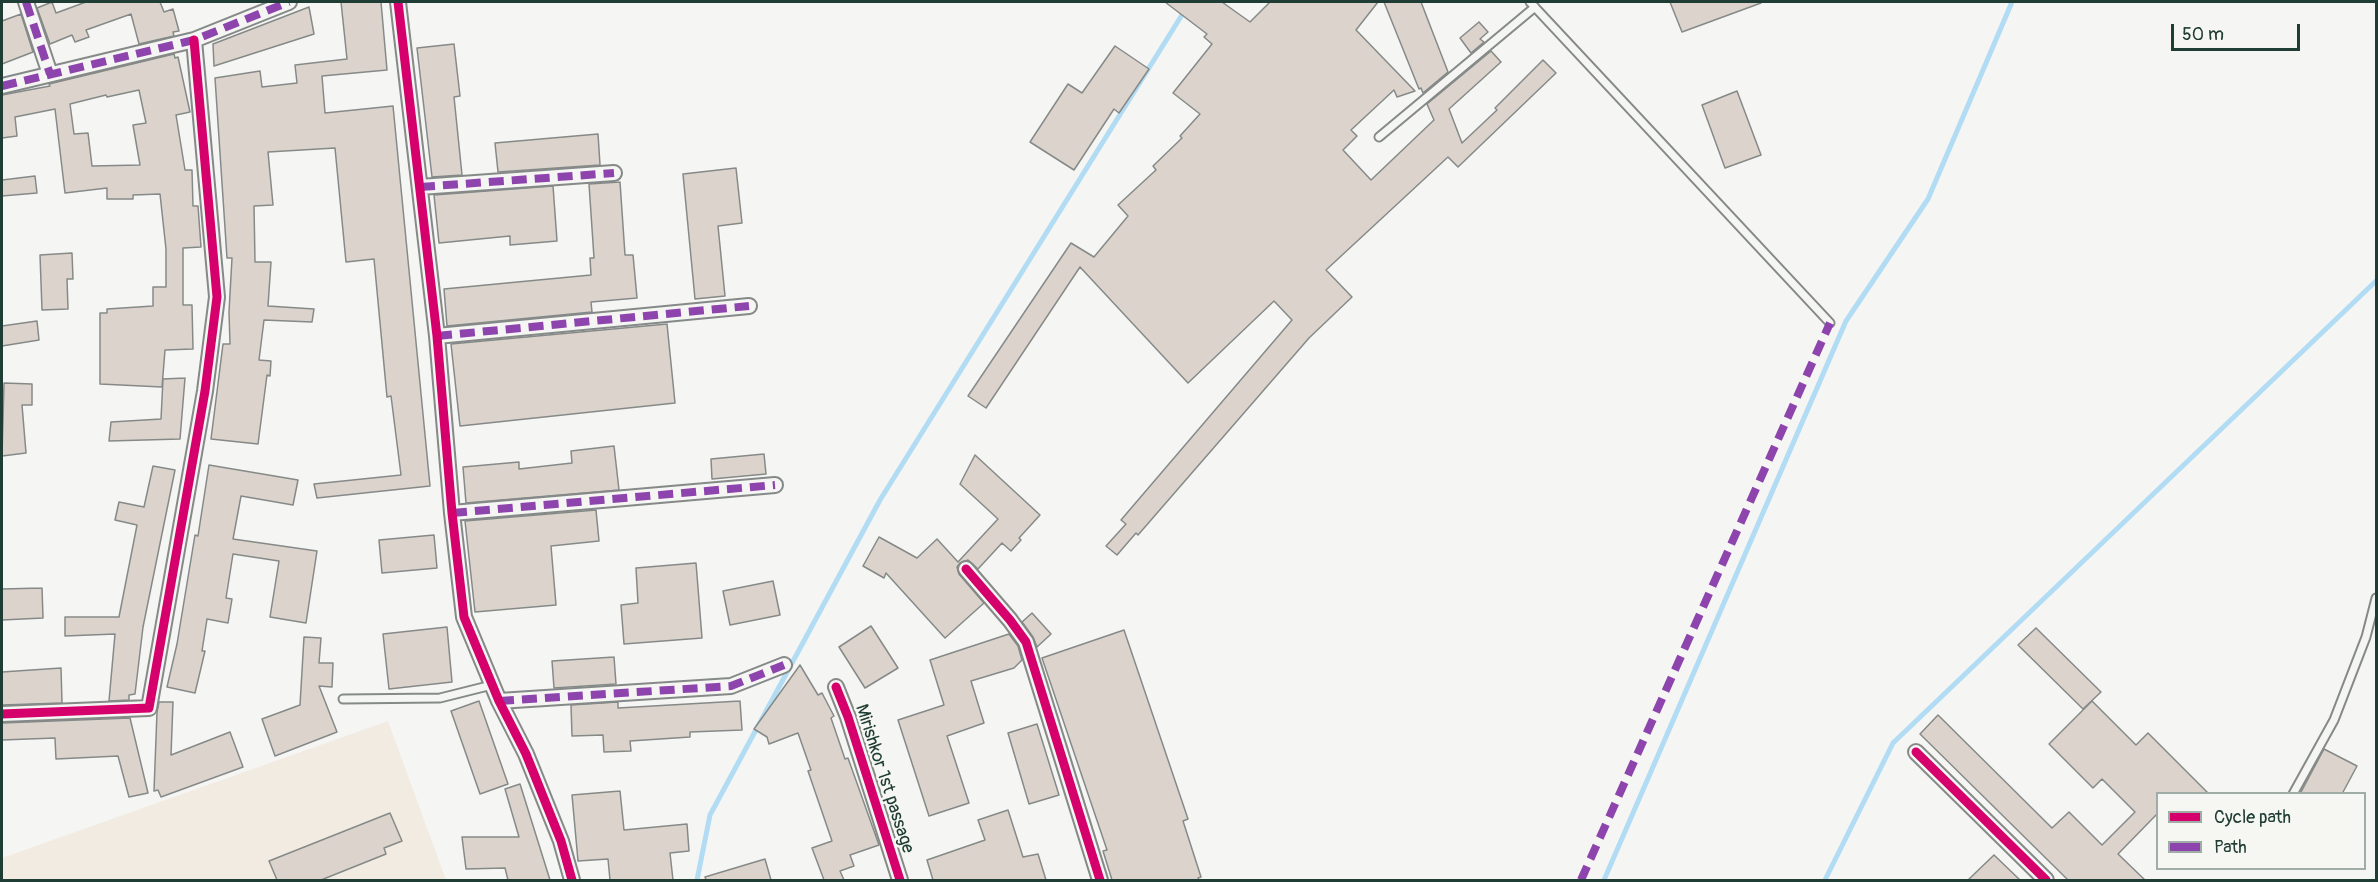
<!DOCTYPE html>
<html>
<head>
<meta charset="utf-8">
<style>
	body { margin:0 }
	#map { position:relative; width:2378px; height:882px; overflow:hidden; background:#f5f5f3; font-family:Pangolin,sans-serif }
	canvas { display:block }
	.frame { position:absolute; inset:0; border:3px solid #1f3d34; pointer-events:none }
	.legend { position:absolute; left:2156px; top:792px; width:210px; height:78px; box-sizing:border-box; background:#f6f6f2; border:2px solid #a0aca6; margin:0; padding:8px 10px; list-style:none; font-size:18px; color:#1f3d34 }
	.legend li { display:flex; align-items:center; gap:12px; height:30px }
	.legend b { width:30px; border:2px solid #a0aca6 }
	.scale { position:absolute; left:2171px; top:24px; width:129px; height:27px; box-sizing:border-box; border:3px solid #1f3d34; border-top:0; padding-left:8px; font-size:18px; line-height:21px; white-space:nowrap; color:#1f3d34; -webkit-text-stroke:4px #f6f6f2; paint-order:stroke }
</style>
</head>
<body>
<div id="map">
<canvas width="2378" height="882"></canvas>
<div class="frame"></div>
<ul class="legend">
<li><b style="height:8px;background:#d6006c"></b>Cycle path</li>
<li><b style="height:8px;background:#8e44ad"></b>Path</li>
</ul>
<div class="scale">50 m</div>
</div>
<script>
const ctx = document.querySelector('canvas').getContext('2d');
ctx.lineJoin = 'round';
function fill(path, color) { ctx.fillStyle = color; ctx.fill(path, 'evenodd'); }
const poly = rows => new Path2D(rows.map(r => 'M' + r).join(''));
function trace(path, color, width, dash) { ctx.strokeStyle = color; ctx.lineWidth = width; ctx.lineCap = dash ? 'butt' : 'round'; ctx.setLineDash(dash || []); ctx.stroke(path); }
function write(font, color, halo, rows, align = 'center') {
  ctx.font = font + ' Pangolin,sans-serif'; ctx.lineWidth = 5; ctx.setLineDash([]); ctx.textBaseline = 'middle'; ctx.strokeStyle = halo; ctx.fillStyle = color; for (const [text, x, y, turn = 0] of rows) {
    ctx.save(); ctx.translate(x, y); ctx.rotate((+turn || 0) * Math.PI / 180); ctx.textAlign = isNaN(turn) ? turn : align; if (halo) ctx.strokeText(text, 0, 0); ctx.fillText(text, 0, 0); ctx.restore();
  }
}
fill(poly([
	[388,721,446,880,2,880,2,858]
]), '#f2ebe2');
trace(poly([
	[697,880,710,815,880,500,1190,2],
	[1604,880,1846,321,1928,199,2012,2],
	[1825,880,1893,743,2376,281]
]), '#b1dcf4', 5);
const building = poly([
	[52,2,56,13,86,2,160,2,164,12,173,9,179,31,173,32,174,36,139,44,131,14,86,30,89,37,75,42,72,35,50,44,37,8,52,2],
	[341,2,381,2,387,70,322,76,325,113,393,106,430,486,317,498,314,484,401,475,391,396,387,397,374,259,346,262,335,148,268,152,273,205,254,206,255,262,271,262,268,306,314,309,312,322,264,320,259,360,271,361,270,376,267,375,258,444,211,439,223,344,230,344,229,312,232,258,227,258,215,78,260,71,262,87,297,83,295,65,347,59,341,2],
	[1165,2,1222,2,1250,22,1270,2,1378,2,1356,30,1415,91,1397,97,1394,90,1351,130,1357,136,1343,150,1371,180,1434,120,1427,104,1491,51,1501,62,1449,109,1462,143,1497,110,1495,108,1543,60,1556,73,1458,167,1448,157,1326,270,1352,297,1309,338,1138,535,1136,533,1117,555,1106,546,1126,524,1121,520,1292,320,1274,301,1188,383,1080,267,986,408,968,396,1071,243,1094,257,1128,216,1118,205,1156,170,1153,166,1182,138,1180,136,1200,114,1173,93,1212,44,1204,37,1207,34,1165,2],
	[1384,2,1421,2,1448,72,1423,93,1421,88,1419,89,1384,2],
	[1670,2,1761,2,1761,3,1682,32,1670,2],
	[309,7,314,34,214,66,213,44,309,7],
	[21,14,33,52,2,64,2,21,21,14],
	[1479,22,1488,32,1480,39,1484,42,1471,53,1460,38,1479,22],
	[454,44,460,96,454,97,462,175,432,177,417,48,454,44],
	[1115,46,1149,69,1119,113,1114,109,1074,170,1030,142,1068,84,1082,93,1115,46],
	[174,54,175,58,178,57,190,112,176,115,185,170,192,170,193,206,198,206,201,247,183,248,183,305,192,305,193,349,165,350,162,387,100,384,100,313,107,313,107,309,153,306,153,287,166,287,166,249,160,194,133,195,133,199,107,199,107,188,65,193,55,109,15,117,17,136,2,138,2,95,50,86,49,84,174,54],
	[139,90,146,123,133,125,140,165,92,166,88,133,74,134,70,104,106,95,107,97,139,90],
	[1737,91,1761,155,1725,168,1702,105,1737,91],
	[598,134,600,165,498,172,495,143,598,134],
	[736,168,742,223,718,226,725,296,695,299,683,174,736,168],
	[35,176,37,193,2,196,2,180,35,176],
	[620,182,625,255,633,255,637,298,591,302,592,312,447,326,444,289,591,275,590,258,594,258,589,184,620,182],
	[553,186,557,241,510,245,510,236,439,243,434,195,553,186],
	[72,253,73,279,67,279,68,309,42,310,40,255,72,253],
	[37,321,39,340,2,346,2,326,37,321],
	[667,324,675,403,460,426,451,344,667,324],
	[185,378,180,439,109,441,111,422,161,419,163,379,185,378],
	[4,383,32,384,32,405,22,405,26,453,2,456,4,383],
	[614,446,619,490,466,503,463,467,519,462,519,469,572,463,571,451,614,446],
	[764,454,766,474,712,479,711,459,764,454],
	[975,455,1040,515,1019,538,1021,540,1011,551,1002,543,978,569,968,560,960,563,957,567,959,574,984,603,945,638,886,573,884,578,863,566,879,537,917,558,937,539,958,562,998,519,960,484,975,455],
	[209,465,298,480,293,505,241,496,233,539,317,551,306,623,270,617,279,561,233,554,226,598,232,599,228,623,207,619,202,651,205,651,195,693,167,687,177,644,195,535,198,536,209,465],
	[153,466,175,470,143,627,135,694,129,695,129,700,109,701,115,634,65,636,65,617,119,617,137,525,115,520,119,502,144,507,153,466],
	[596,510,599,541,551,546,556,605,475,612,465,521,596,510],
	[434,535,437,568,382,573,379,540,434,535],
	[696,563,702,638,624,644,621,605,638,603,636,568,696,563],
	[773,581,780,615,730,625,723,591,773,581],
	[42,588,43,618,2,620,2,589,42,588],
	[1032,613,1051,634,1037,647,1033,637,1022,622,1032,613],
	[871,626,898,668,865,688,839,647,871,626],
	[447,627,452,682,389,689,383,634,447,627],
	[2036,628,2101,692,2083,709,2018,645,2036,628],
	[1124,630,1188,819,1183,821,1201,877,1198,878,1199,880,1112,880,1103,851,1107,850,1042,658,1124,630],
	[1009,634,1018,646,1022,660,1014,668,971,681,984,723,947,736,969,803,929,816,898,720,944,705,930,660,1009,634],
	[304,637,321,638,319,663,333,663,332,687,319,686,337,732,275,756,262,719,300,705,304,637],
	[614,657,616,684,554,688,552,661,614,657],
	[800,665,818,695,822,693,834,716,831,718,845,759,848,758,879,845,850,855,854,866,840,871,844,880,824,880,812,848,832,841,808,771,811,770,798,733,769,744,767,737,754,729,800,665],
	[61,668,62,703,2,705,2,672,61,668],
	[479,701,508,784,480,794,451,711,479,701],
	[740,701,742,730,690,732,690,737,630,741,631,751,604,752,603,735,572,736,571,705,618,702,618,708,740,701],
	[2092,701,2136,745,2148,733,2209,794,2157,794,2157,814,2118,854,2145,880,2068,880,1920,734,1938,715,2052,828,2069,812,2102,845,2135,812,2102,779,2093,788,2049,744,2092,701],
	[159,702,173,702,171,755,230,732,243,767,161,797,158,790,154,791,157,712,159,702],
	[130,718,148,793,129,797,118,756,56,759,55,738,2,740,2,723,130,718],
	[1037,724,1059,795,1029,804,1008,733,1037,724],
	[2324,749,2357,766,2342,794,2300,794,2324,749],
	[520,784,550,880,508,880,505,868,466,869,462,837,519,837,505,789,520,784],
	[620,791,624,830,687,824,689,851,670,853,673,880,610,880,608,859,578,861,572,795,620,791],
	[1008,810,1023,857,1038,854,1046,880,933,880,927,860,985,840,978,820,1008,810],
	[390,813,402,841,384,848,386,854,321,880,277,880,269,861,390,813],
	[1994,855,2020,880,1968,880,1994,855],
	[765,859,771,880,706,880,705,877,765,859]
]);
fill(building, '#dcd4cc');
trace(building, '#858a88', 1.5);
const lane = poly([
	[1530,2,1830,323],
	[1379,137,1535,7],
	[343,699,440,698,492,685],
	[2293,794,2334,720,2366,637,2376,598]
]);
const street = poly([
	[26,2,50,74],
	[398,2,437,336,452,513,464,617,499,701,526,754,561,841,572,880],
	[2,86,194,40,289,2],
	[420,187,614,173],
	[437,336,749,306],
	[452,513,775,485],
	[966,569,1010,620,1026,642,1100,880],
	[836,687,848,717,900,880],
	[499,701,731,686,784,665],
	[2,714,149,708,205,391,217,297,194,40],
	[1916,752,2046,880]
]);
trace(lane, '#858a88', 11);
trace(street, '#858a88', 18);
trace(lane, '#f5f5f3', 7);
trace(street, '#f5f5f3', 14);
trace(poly([
	[26,2,50,74],
	[2,86,194,40,289,2],
	[420,187,614,173],
	[437,336,749,306],
	[452,513,775,485],
	[499,701,731,686,784,665],
	[1581,880,1830,323]
]), '#8e44ad', 8, [15, 8]);
trace(poly([
	[398,2,437,336,452,513,464,617,499,701,526,754,561,841,572,880],
	[966,569,1010,620,1026,642,1100,880],
	[836,687,848,717,900,880],
	[2,714,149,708,205,391,217,297,194,40],
	[1916,752,2046,880]
]), '#d6006c', 9);
write('18px', '#1f3d34', '#f6f6f2', [
	["Mirishkor 1st passage",884,779,72]
]);
</script>
</body>
</html>
